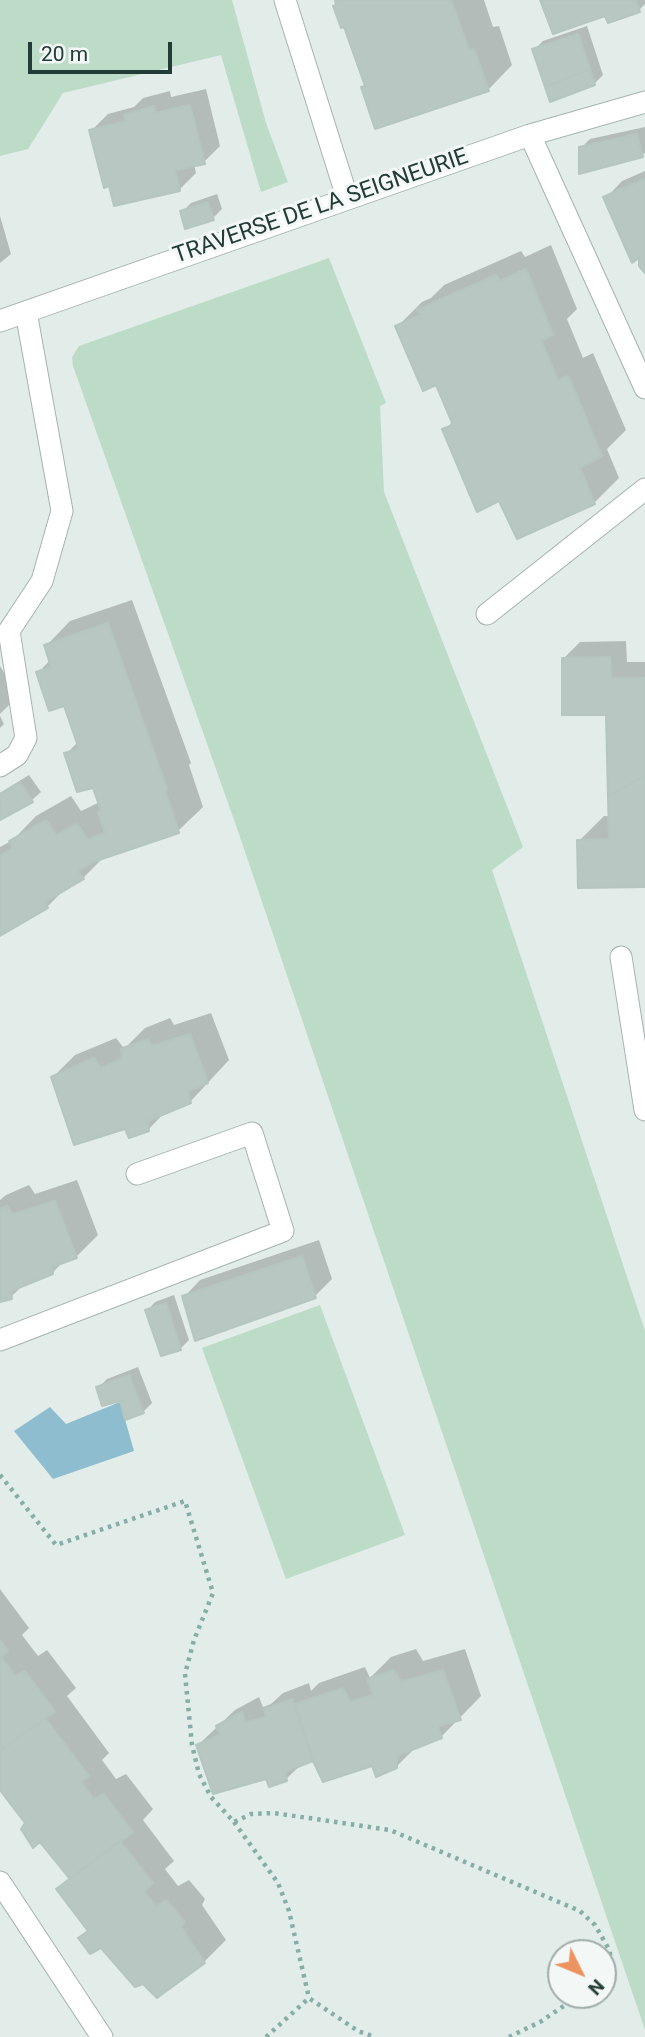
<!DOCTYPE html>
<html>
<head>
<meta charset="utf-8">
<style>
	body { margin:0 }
	#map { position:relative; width:645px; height:2037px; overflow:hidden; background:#e2ece9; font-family:Roboto,sans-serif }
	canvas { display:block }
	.north { position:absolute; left:547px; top:1939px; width:70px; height:70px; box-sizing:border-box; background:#f3f8f6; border:2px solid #a0adaa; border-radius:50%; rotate:133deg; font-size:19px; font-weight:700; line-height:28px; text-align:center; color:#233c38 }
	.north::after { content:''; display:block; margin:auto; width:24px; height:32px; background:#ed9360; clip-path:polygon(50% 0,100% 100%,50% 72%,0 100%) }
	.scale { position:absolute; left:28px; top:42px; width:144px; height:32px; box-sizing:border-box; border:4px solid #233c38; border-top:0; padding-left:9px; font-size:21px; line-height:24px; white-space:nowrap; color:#233c38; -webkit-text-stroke:5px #f3f8f6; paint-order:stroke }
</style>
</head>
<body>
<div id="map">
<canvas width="645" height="2037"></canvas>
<div class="north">N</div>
<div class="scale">20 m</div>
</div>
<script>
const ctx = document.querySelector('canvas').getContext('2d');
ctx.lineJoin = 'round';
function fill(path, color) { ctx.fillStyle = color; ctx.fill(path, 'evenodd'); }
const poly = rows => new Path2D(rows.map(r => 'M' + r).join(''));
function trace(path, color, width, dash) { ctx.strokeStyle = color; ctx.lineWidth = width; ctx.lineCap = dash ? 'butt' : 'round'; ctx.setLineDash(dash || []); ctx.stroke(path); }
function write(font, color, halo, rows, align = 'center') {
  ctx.font = font + ' Roboto,sans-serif'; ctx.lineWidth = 6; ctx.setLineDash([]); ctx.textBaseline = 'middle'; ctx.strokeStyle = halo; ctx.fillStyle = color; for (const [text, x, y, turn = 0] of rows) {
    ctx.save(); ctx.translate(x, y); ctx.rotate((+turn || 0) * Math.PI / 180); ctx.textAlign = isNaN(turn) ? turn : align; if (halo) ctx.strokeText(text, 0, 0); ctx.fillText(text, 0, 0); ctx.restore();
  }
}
fill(poly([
	[0,0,232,0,266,123,288,182,261,192,221,55,63,93,28,149,0,156],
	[329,258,386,403,380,406,384,492,523,847,492,870,645,1331,645,2030,238,831,73,366,72,357,79,346],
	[320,1305,405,1535,286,1579,202,1348]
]), '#bcdcc8');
fill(poly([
	[120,1402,134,1451,53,1479,14,1431,50,1407,66,1424]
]), '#8dbdcf');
fill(poly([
	[337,0,484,0,493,27,499,26,512,65,488,90,363,88,366,84],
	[542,0,645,0,645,4,639,10,607,14],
	[587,26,603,75,594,84,534,50,543,41],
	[206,89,220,146,204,162,194,164,196,173,179,190,91,131,108,114,134,107,143,98,170,91,171,97],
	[645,127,645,153,642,155,581,148,590,139],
	[645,171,645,271,641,254,606,198,622,181],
	[217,194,222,209,213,218,182,212,191,203],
	[0,216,11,254,0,263],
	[551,245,577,309,567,319,583,358,593,353,626,430,607,449,619,478,594,503,500,499,445,430,453,421,437,383,397,327,422,302,431,298,444,285,521,251,525,257],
	[132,600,191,763,189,765,203,807,178,831,104,857,83,878,66,888,47,907,0,934,0,847,13,840,36,816,71,796,81,811,100,802,94,786,66,754,78,742,65,704,38,673,50,660,46,646,70,621],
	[626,641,627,662,645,662,645,886,579,841,604,816,610,816,608,713,563,659,580,642],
	[0,666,18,696,0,714],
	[0,716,4,724,0,728],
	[29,775,41,792,32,800,0,818,0,793],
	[211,1013,229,1060,190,1102,166,1111,148,1130,126,1127,53,1077,75,1055,116,1038,123,1047,128,1045,145,1028,170,1018,174,1025],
	[77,1180,98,1235,76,1257,64,1261,52,1273,25,1283,11,1297,0,1300,0,1200,6,1195,29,1185,35,1194],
	[319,1240,332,1279,315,1296,196,1339,184,1297,200,1280],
	[174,1295,189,1340,180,1349,147,1311,155,1302],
	[138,1367,152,1403,143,1412,98,1388,107,1379],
	[0,1589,29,1628,22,1635,38,1656,47,1650,76,1688,67,1696,109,1753,102,1760,116,1779,126,1774,153,1809,143,1820,174,1861,165,1869,178,1886,189,1880,205,1899,202,1905,226,1940,204,1962,157,1996,89,1930,58,1889,71,1877,0,1787],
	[416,1649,423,1661,465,1649,481,1696,441,1737,416,1747,396,1767,314,1759,302,1764,286,1779,267,1777,198,1745,235,1710,259,1697,263,1707,271,1704,283,1693,309,1683,311,1691,319,1683,365,1667,370,1678,391,1657]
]), '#0003');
const building = poly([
	[335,0,451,0,469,50,474,49,489,91,375,129,361,87,365,86,344,27,341,28,333,6,336,5,335,0],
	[540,0,636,0,640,12,608,23,605,16,553,34,540,0],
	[578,34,590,69,545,87,532,49,578,34],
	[590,69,595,85,550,102,545,87,590,69],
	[190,105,205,164,175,170,180,191,114,206,109,186,104,188,89,130,126,121,124,115,154,106,155,113,190,105],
	[637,134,643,157,579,174,579,147,637,134],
	[645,179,645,273,639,266,639,258,632,263,603,197,645,179],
	[208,202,214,220,185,229,180,211,208,202],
	[526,269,553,335,541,340,558,381,568,376,602,456,580,468,595,504,517,539,499,501,477,512,442,429,453,425,436,385,423,391,395,326,421,315,417,310,496,275,500,281,526,269],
	[108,623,167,789,165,790,179,833,93,862,78,871,84,879,45,902,48,908,0,936,0,856,13,848,9,841,46,820,56,835,77,824,88,840,105,833,98,812,101,811,93,788,77,792,64,753,79,749,64,706,49,711,36,672,51,667,44,645,108,623],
	[610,657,611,678,645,678,645,775,608,797,606,715,562,715,562,658,610,657],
	[645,775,645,887,578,888,577,840,609,839,608,797,645,775],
	[20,782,33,802,0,820,0,794,20,782],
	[190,1034,208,1083,188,1091,191,1103,148,1121,149,1131,129,1138,125,1129,74,1145,51,1077,94,1058,101,1068,122,1059,121,1049,148,1039,152,1046,190,1034],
	[55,1201,77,1258,52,1267,53,1274,11,1291,12,1299,0,1302,0,1209,7,1206,13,1214,55,1201],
	[302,1256,316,1298,195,1341,182,1296,302,1256],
	[166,1303,181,1350,161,1356,145,1310,166,1303],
	[129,1375,144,1413,125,1420,120,1401,102,1406,96,1387,129,1375],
	[0,1640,8,1651,1,1657,15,1676,25,1671,55,1711,0,1751,0,1640],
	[394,1670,401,1682,443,1670,461,1720,438,1726,442,1738,397,1756,397,1768,376,1777,372,1766,323,1782,313,1761,295,1704,343,1688,350,1702,373,1695,367,1679,394,1670],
	[292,1699,313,1761,285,1772,287,1781,269,1787,266,1779,213,1794,196,1745,220,1735,216,1726,242,1712,246,1722,266,1717,264,1709,292,1699],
	[45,1718,89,1776,81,1782,94,1799,104,1794,133,1832,70,1879,40,1842,33,1848,21,1829,25,1823,0,1790,0,1751,45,1718],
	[120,1841,153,1883,144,1891,156,1906,166,1900,185,1922,181,1927,205,1963,157,1998,143,1984,135,1987,101,1948,90,1954,78,1938,88,1931,56,1889,120,1841]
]);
fill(building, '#b8c7c2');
trace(building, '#b5c5c0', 2);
const lane = poly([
	[285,0,347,197],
	[487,614,645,489],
	[0,766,17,755,26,738,9,631,42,581,62,511,26,312],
	[621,957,645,1110],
	[0,1340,283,1231,252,1133,137,1174],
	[0,1882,102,2037]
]);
const street = poly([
	[530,135,645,388],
	[0,321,530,135,645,102]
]);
trace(lane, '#a5b4b0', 23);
trace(street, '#a5b4b0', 23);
trace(poly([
	[0,1475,56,1545,185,1501,213,1593,194,1640,185,1674,192,1745,199,1774,211,1797,234,1822,251,1814,274,1813,390,1830,580,1911,595,1925,610,1951,610,1962,608,1971,603,1975],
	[234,1822,278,1883,289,1911,309,1998],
	[266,2037,309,1998,358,2031,375,2037],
	[509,2037,540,2022,580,1995]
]), '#84aea6', 4.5, [3.5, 5]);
trace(lane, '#fff', 21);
trace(street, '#fff', 21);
write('23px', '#233c38', '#f3f8f6', [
	["TRAVERSE DE LA SEIGNEURIE",321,207,-19]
]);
</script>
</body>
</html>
